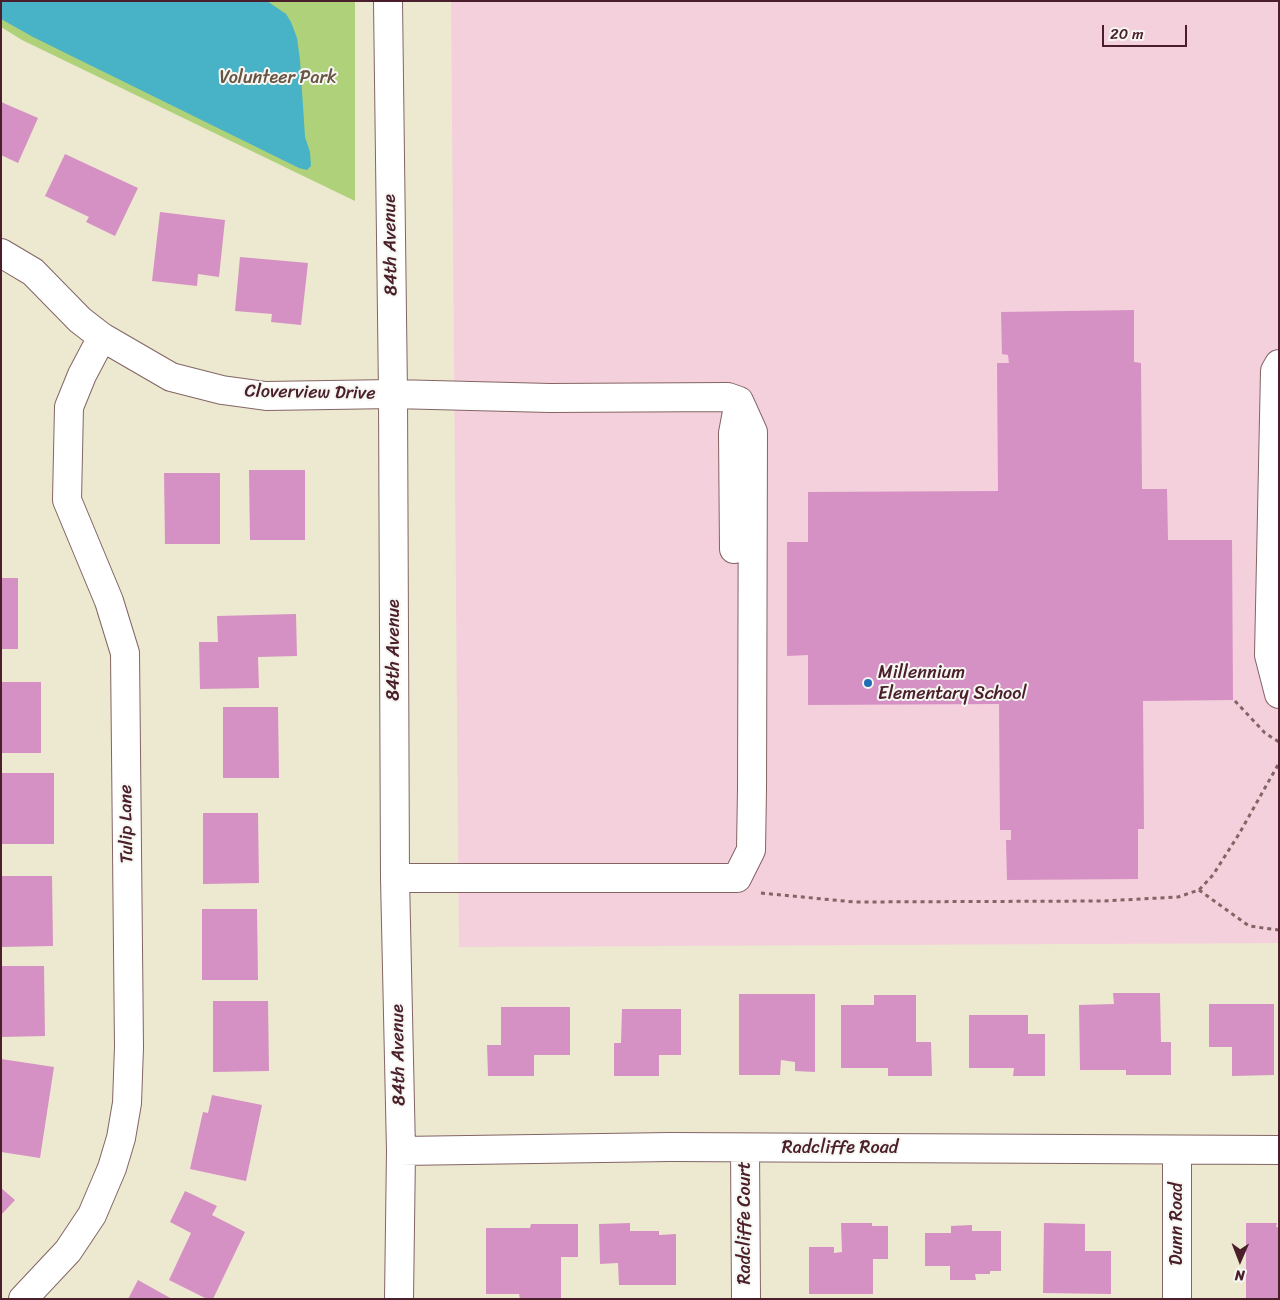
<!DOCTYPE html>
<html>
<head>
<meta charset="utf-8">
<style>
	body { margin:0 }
	#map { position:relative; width:1280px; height:1300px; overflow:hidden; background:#ede8d0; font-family:Sriracha,sans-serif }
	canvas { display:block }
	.frame { position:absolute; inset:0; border:2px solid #4a1f2b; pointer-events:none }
	.north { position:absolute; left:1215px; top:1235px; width:50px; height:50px; -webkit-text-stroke:4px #f6f6f2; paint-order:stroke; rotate:181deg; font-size:14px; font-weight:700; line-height:20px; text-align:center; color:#4a1f2b }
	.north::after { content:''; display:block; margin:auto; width:18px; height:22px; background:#4a1f2b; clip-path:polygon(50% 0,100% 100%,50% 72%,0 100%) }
	.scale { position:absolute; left:1102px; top:25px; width:85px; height:22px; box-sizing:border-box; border:2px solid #4a1f2b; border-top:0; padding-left:6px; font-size:15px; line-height:18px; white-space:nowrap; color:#4a1f2b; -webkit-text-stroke:4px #f6f6f2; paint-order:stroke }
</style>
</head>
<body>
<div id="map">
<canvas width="1280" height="1300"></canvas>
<div class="frame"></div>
<div class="north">N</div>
<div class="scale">20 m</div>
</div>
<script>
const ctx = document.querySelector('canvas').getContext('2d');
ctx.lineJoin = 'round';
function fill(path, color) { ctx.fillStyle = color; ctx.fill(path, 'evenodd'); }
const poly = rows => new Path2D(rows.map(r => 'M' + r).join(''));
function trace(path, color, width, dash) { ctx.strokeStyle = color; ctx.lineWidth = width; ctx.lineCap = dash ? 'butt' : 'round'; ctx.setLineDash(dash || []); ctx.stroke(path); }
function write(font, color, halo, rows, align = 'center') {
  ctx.font = font + ' Sriracha,sans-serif'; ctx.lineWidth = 4; ctx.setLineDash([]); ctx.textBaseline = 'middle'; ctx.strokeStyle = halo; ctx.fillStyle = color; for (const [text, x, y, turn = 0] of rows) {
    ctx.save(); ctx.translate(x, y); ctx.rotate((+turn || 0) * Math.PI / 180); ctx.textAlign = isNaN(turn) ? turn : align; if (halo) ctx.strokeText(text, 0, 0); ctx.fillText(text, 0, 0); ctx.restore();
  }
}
fill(poly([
	[451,1,1279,1,1279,943,459,947]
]), '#f4cfdc');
fill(poly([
	[1,1,355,1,355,201,22,40,1,27]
]), '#aed179');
fill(poly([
	[1,1,267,1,286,14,291,22,297,38,300,60,305,137,310,152,311,166,307,170,299,168,33,37,1,19]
]), '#48b2c6');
fill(poly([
	[1,102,38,118,18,163,1,155],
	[65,154,138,188,115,236,86,222,89,217,45,196],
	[160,212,225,220,219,277,198,274,197,286,152,281],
	[240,257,308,263,301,325,271,322,272,314,235,311],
	[1134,310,1134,362,1141,363,1142,489,1167,489,1168,540,1232,540,1233,700,1143,701,1144,829,1138,829,1138,879,1007,880,1006,840,1011,840,1011,830,1000,830,999,704,808,705,808,655,787,656,787,542,808,542,808,492,998,491,997,363,1009,363,1008,355,1002,354,1001,312],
	[249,470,305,470,305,540,250,540],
	[164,473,220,473,220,544,165,544],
	[1,578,18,578,18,649,1,649],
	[296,614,297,656,258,657,259,688,200,689,199,642,218,642,217,616],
	[1,682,41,682,41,753,1,753],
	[223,707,278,707,279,778,223,778],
	[1,773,54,773,54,844,1,844],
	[203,813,258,813,259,883,203,884],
	[1,876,52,876,53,946,1,947],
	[202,909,257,909,258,980,202,980],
	[1,966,44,966,45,1036,1,1037],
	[1113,993,1160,993,1161,1042,1171,1042,1171,1075,1126,1075,1126,1070,1080,1070,1079,1005,1114,1004],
	[739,994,815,994,815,1072,795,1071,795,1062,781,1060,780,1075,739,1075],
	[874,995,916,995,916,1042,931,1042,932,1076,888,1076,888,1068,841,1068,841,1005,874,1005],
	[213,1001,268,1001,269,1071,213,1072],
	[1209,1004,1274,1004,1274,1075,1232,1076,1232,1047,1209,1047],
	[501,1007,570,1007,570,1055,534,1055,534,1076,488,1076,487,1045,501,1045],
	[622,1009,681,1009,681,1055,659,1055,659,1076,614,1076,614,1043,621,1043],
	[969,1015,1028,1015,1028,1034,1045,1034,1045,1076,1013,1076,1014,1068,969,1068],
	[1,1059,54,1067,40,1158,1,1152],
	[212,1095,262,1105,246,1181,190,1169,203,1112,208,1113],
	[1,1188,15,1200,1,1215],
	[185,1191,217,1206,212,1215,245,1232,213,1299,207,1299,169,1280,191,1233,170,1222],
	[630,1223,630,1231,659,1231,659,1235,676,1234,676,1285,619,1285,618,1263,600,1264,599,1224],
	[841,1223,872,1223,872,1226,888,1226,888,1259,873,1259,873,1294,809,1294,809,1247,834,1247,834,1253,842,1252],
	[1044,1223,1085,1224,1085,1251,1111,1251,1111,1294,1043,1293],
	[1246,1223,1277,1223,1276,1227,1279,1227,1279,1299,1246,1299],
	[531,1224,578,1224,578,1257,561,1257,561,1299,520,1299,519,1294,486,1294,486,1228,530,1228],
	[972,1225,972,1231,1001,1231,1001,1271,990,1271,990,1274,975,1274,976,1280,950,1280,950,1266,925,1266,925,1233,951,1233,951,1226],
	[138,1280,172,1299,128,1299]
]), '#d591c3');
const minor = poly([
	[388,1,393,394,395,878,401,1151,399,1299],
	[1,253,33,272,80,320,102,337,171,377,222,390,266,396,393,394,550,398,728,397,739,401,753,432,752,789,751,850,737,878],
	[1279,364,1275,371,1269,655,1279,694],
	[734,549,733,433,739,401],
	[395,878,737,878],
	[745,1148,746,1299],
	[1177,1150,1177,1299],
	[401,1151,670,1147,1279,1150],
	[23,1299,68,1251,92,1215,112,1168,121,1138,127,1103,129,1047,125,653,109,601,67,500,69,407,82,375,102,337]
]);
trace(minor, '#836565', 30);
trace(poly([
	[1235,701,1265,733,1279,742],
	[1199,890,1249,926,1279,930],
	[761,893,854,902,1103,901,1178,897,1199,890,1213,875,1239,834,1279,763]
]), '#836565', 3, [4, 4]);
trace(minor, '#fff', 28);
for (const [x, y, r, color] of [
	[868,683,5,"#1f6fb2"]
]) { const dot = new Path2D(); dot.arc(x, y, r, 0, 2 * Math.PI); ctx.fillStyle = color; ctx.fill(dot); trace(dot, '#f6f6f2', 2); }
write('18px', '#685442', '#f6f6f2', [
	["Volunteer Park",278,78]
]);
write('18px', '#4a1f2b', '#f6f6f2', [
	["84th Avenue",391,245,-91],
	["Cloverview Drive",310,393,1],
	["84th Avenue",394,650,-90],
	["Tulip Lane",127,824,-91],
	["84th Avenue",399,1055,-91],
	["Radcliffe Road",840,1148],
	["Radcliffe Court",745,1223,-90],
	["Dunn Road",1177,1224,-90]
]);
write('18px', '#4a1f2b', '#f6f6f2', [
	["Millennium",878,673],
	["Elementary School",878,694]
], 'left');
</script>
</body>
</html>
